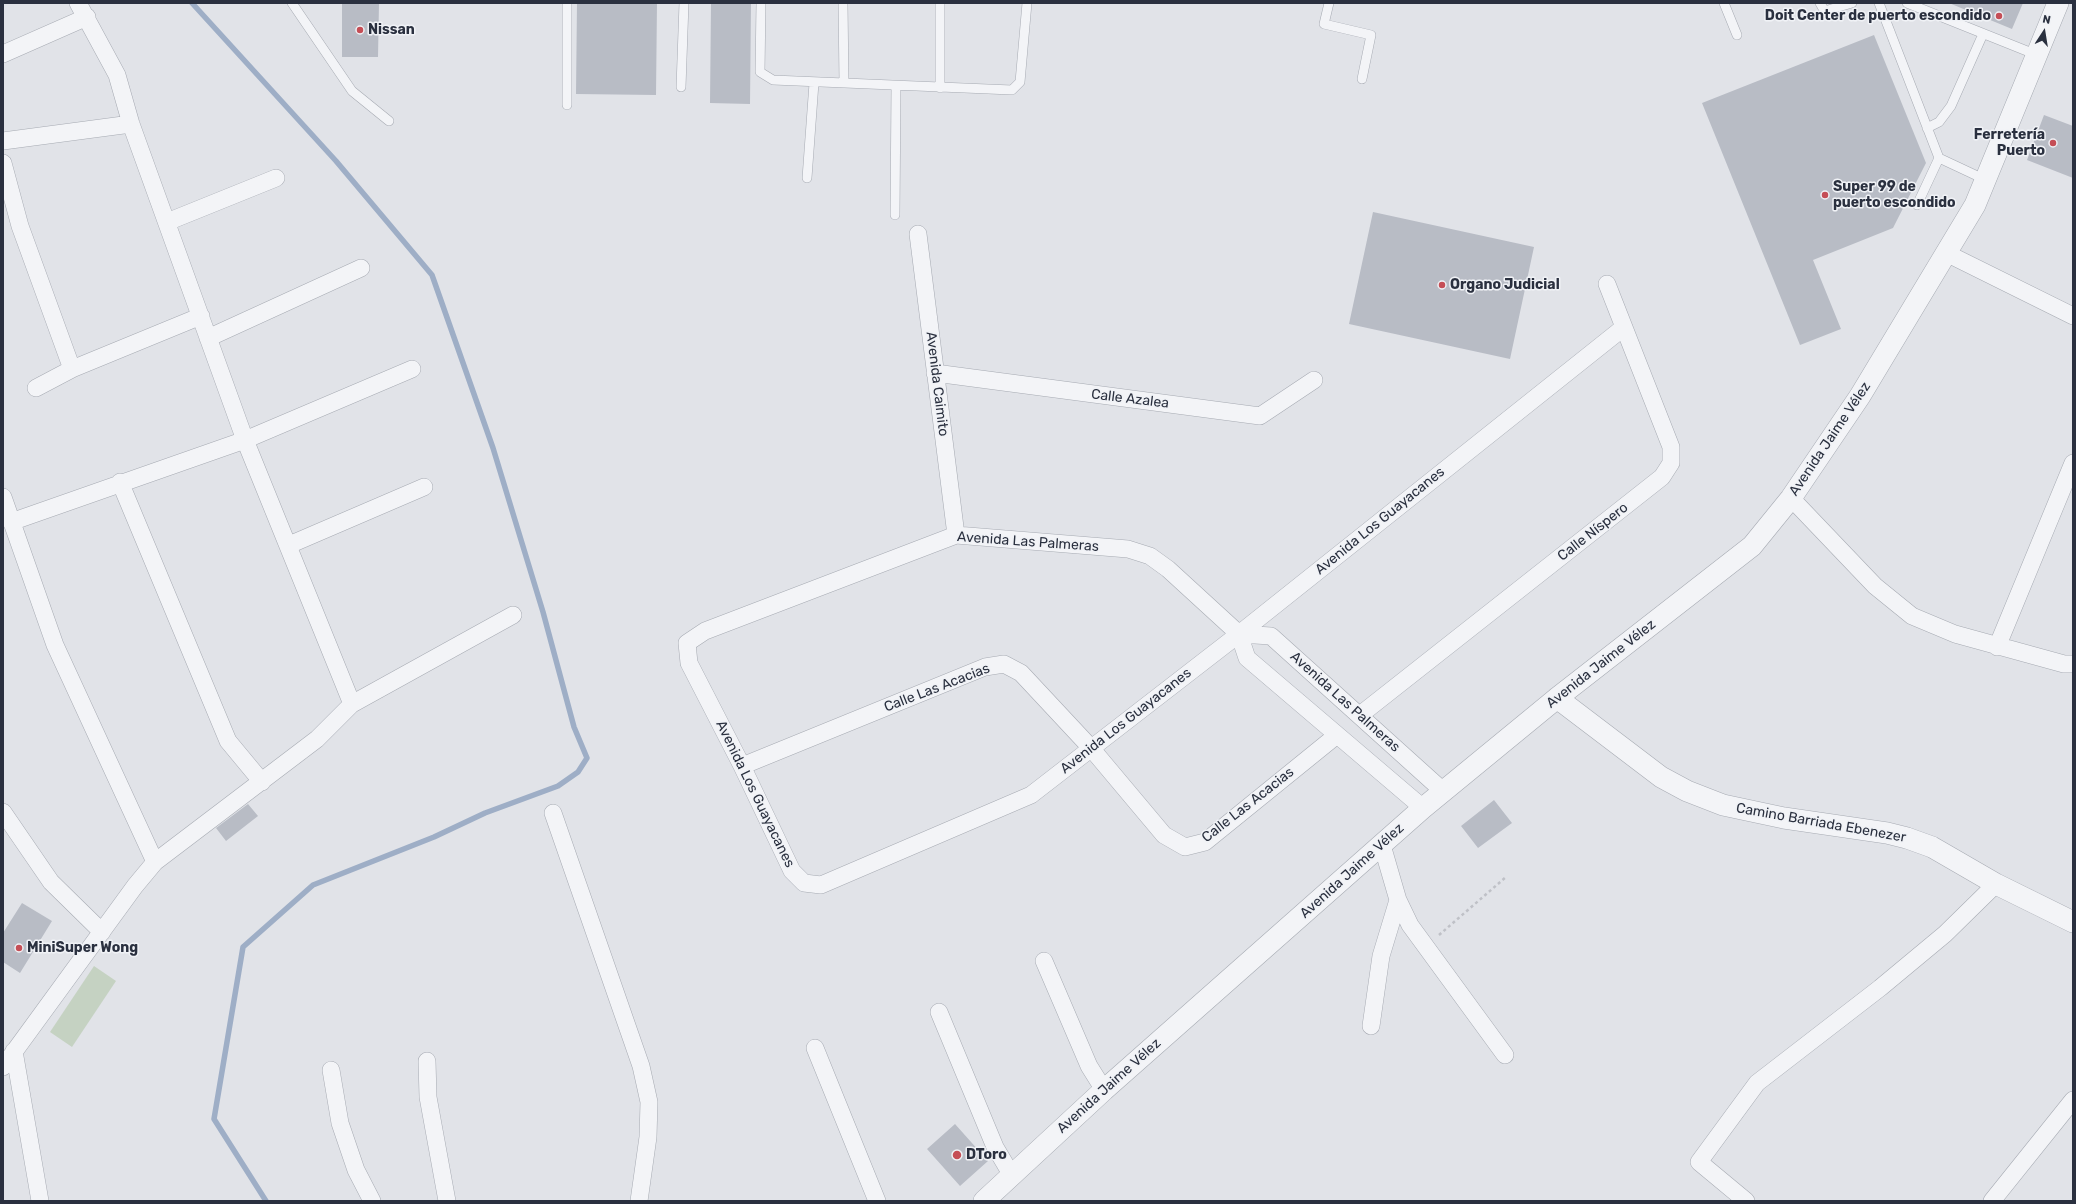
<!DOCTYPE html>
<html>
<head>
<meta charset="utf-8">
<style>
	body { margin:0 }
	#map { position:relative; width:2076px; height:1204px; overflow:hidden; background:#e1e3e8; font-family:Rubik,sans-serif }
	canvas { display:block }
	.frame { position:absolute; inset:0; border:4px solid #2a303f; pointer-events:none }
	.north { position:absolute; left:2024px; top:12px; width:40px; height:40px; -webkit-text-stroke:3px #f0f2f6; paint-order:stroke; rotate:12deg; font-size:11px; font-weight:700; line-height:16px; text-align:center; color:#2a303f }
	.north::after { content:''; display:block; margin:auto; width:14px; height:18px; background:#2a303f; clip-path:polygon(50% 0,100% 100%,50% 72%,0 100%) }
</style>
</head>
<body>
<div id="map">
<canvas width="2076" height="1204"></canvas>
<div class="frame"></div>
<div class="north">N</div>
</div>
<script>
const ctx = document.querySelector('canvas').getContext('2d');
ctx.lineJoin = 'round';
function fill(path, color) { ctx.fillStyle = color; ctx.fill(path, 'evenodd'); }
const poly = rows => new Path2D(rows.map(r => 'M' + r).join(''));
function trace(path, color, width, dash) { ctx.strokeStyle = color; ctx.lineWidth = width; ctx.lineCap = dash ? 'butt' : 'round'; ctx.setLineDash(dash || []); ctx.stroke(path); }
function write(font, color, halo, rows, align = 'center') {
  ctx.font = font + ' Rubik,sans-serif'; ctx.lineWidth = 3; ctx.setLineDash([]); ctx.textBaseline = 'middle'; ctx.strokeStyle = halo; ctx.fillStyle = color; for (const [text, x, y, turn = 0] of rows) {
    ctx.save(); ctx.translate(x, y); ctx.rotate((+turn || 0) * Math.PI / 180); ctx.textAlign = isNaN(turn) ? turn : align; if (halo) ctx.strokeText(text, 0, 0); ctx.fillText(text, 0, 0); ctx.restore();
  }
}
fill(poly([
	[94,966,116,981,72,1047,50,1032]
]), '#c5d2c2');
trace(poly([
	[192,3,336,161,432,275,493,448,543,612,574,727,587,758,578,772,558,786,485,813,434,837,313,885,243,947,214,1119,266,1201]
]), '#9eaec6', 5.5);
fill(poly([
	[342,3,379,3,378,57,342,57],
	[577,3,657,3,656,95,576,94],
	[711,3,751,3,750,104,710,103],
	[1949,3,2023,3,2012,29],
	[1874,35,1926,163,1893,228,1813,260,1841,329,1800,345,1702,103],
	[2044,115,2073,126,2073,178,2027,160],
	[1373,212,1534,247,1510,359,1349,324],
	[1494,800,1512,823,1478,848,1461,826],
	[248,804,258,816,226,841,216,828],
	[22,903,52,921,20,973,3,962,3,933],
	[955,1124,988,1161,960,1186,927,1149]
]), '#b8bcc5');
const service = poly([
	[292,3,352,91,389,121],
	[567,3,567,105],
	[761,3,760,72,773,80,1012,90,1020,82,1027,3],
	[843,3,844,83],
	[1329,3,1324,24,1371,35,1362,79],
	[1724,3,1737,35],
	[1820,3,1824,10,1828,10,1852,3],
	[1879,3,1939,158,1986,180],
	[1907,3,2037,55],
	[681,87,684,3],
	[940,88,940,3],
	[1927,128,1939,122,1951,106,1983,34],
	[807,178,814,83],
	[1917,205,1939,158],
	[895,215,896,86]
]);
const minor = poly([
	[78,3,117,75,131,124,245,440,352,704],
	[3,54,87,17],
	[3,141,131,124],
	[3,163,20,226,72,369],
	[167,222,276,178],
	[918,234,956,535],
	[1946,253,2073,316],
	[208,338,361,268],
	[935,373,1260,416,1314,380],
	[36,388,72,369,201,316],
	[120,482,228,741,262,782],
	[3,497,55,645,155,862],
	[1791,498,1875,586,1912,616,1955,634,2064,664,2073,664],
	[11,522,245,440,412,369],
	[289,545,424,487],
	[1239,634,1271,636,1443,791],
	[1997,647,2073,463],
	[1360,715,1662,477,1671,463,1671,447,1607,284],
	[742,766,985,667,1004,664,1021,673,1091,748,1164,835,1185,847,1205,842,1337,735],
	[1423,808,1247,658,1239,634,1168,569,1150,556,1128,549,956,535,705,631,687,643,689,663,742,766,792,871,804,883,821,885,1031,795,1239,634,1623,328],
	[3,812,51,882,102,932],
	[553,813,641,1066,649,1102,648,1137,639,1201],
	[1382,845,1398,900,1410,925,1505,1055],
	[1044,961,1089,1066,1104,1090],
	[939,1012,995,1147,1011,1174],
	[1371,1026,1381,956,1398,900],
	[815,1048,877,1201],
	[14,1051,40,1201],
	[427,1061,428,1097,447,1201],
	[3,1067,135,886,155,862,317,739,352,704,513,615],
	[331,1070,340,1123,356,1170,372,1201],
	[1746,1201,1699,1162,1757,1083,1880,988,1945,934,1996,884],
	[1992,1201,2073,1100]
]);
const tertiary = poly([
	[1557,698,1661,777,1687,791,1723,805,1784,818,1887,833,1907,838,1932,847,1996,884,2073,922],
	[984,1201,1104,1090,1423,808,1557,698,1752,546,1791,498,1860,396,1975,205,2058,3]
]);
trace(service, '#a6aab2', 10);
trace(minor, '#a6aab2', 18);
trace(tertiary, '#a6aab2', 22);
trace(poly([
	[1439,935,1506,877]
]), '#bfc1c7', 2.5, [3, 3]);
trace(service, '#f3f4f7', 9);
trace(minor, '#f3f4f7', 17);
trace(tertiary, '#f3f4f7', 21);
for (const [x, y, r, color] of [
	[1999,16,4,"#c54e56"],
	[360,30,4,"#c54e56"],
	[2053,143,4,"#c54e56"],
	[1825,195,4,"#c54e56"],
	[1442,285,4,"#c54e56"],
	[19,948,4,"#c54e56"],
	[957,1155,5,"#c54e56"]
]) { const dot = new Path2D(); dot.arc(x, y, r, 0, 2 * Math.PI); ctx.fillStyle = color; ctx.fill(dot); trace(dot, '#f0f2f6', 1.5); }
write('bold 14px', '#2a303f', '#f0f2f6', [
	["Doit Center de puerto escondido",1991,16,"right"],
	["Nissan",368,30],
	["Ferretería",2045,135,"right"],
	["Puerto",2045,151,"right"],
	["Super 99 de",1833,187],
	["puerto escondido",1833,203],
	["Organo Judicial",1450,285],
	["MiniSuper Wong",27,948],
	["DToro",966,1155]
], 'left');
write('14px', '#2a303f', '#f0f2f6', [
	["Avenida Caimito",937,384,83],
	["Calle Azalea",1130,399,7],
	["Avenida Jaime Vélez",1830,439,-56],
	["Avenida Los Guayacanes",1380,521,-39],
	["Calle Níspero",1593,532,-38],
	["Avenida Las Palmeras",1028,542,4],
	["Avenida Jaime Vélez",1601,664,-38],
	["Calle Las Acacias",937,688,-21],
	["Avenida Las Palmeras",1345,702,42],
	["Avenida Los Guayacanes",1126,721,-38],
	["Avenida Los Guayacanes",755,794,64],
	["Calle Las Acacias",1248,805,-38],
	["Camino Barriada Ebenezer",1821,823,10],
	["Avenida Jaime Vélez",1352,871,-42],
	["Avenida Jaime Vélez",1109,1086,-42]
]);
</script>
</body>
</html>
